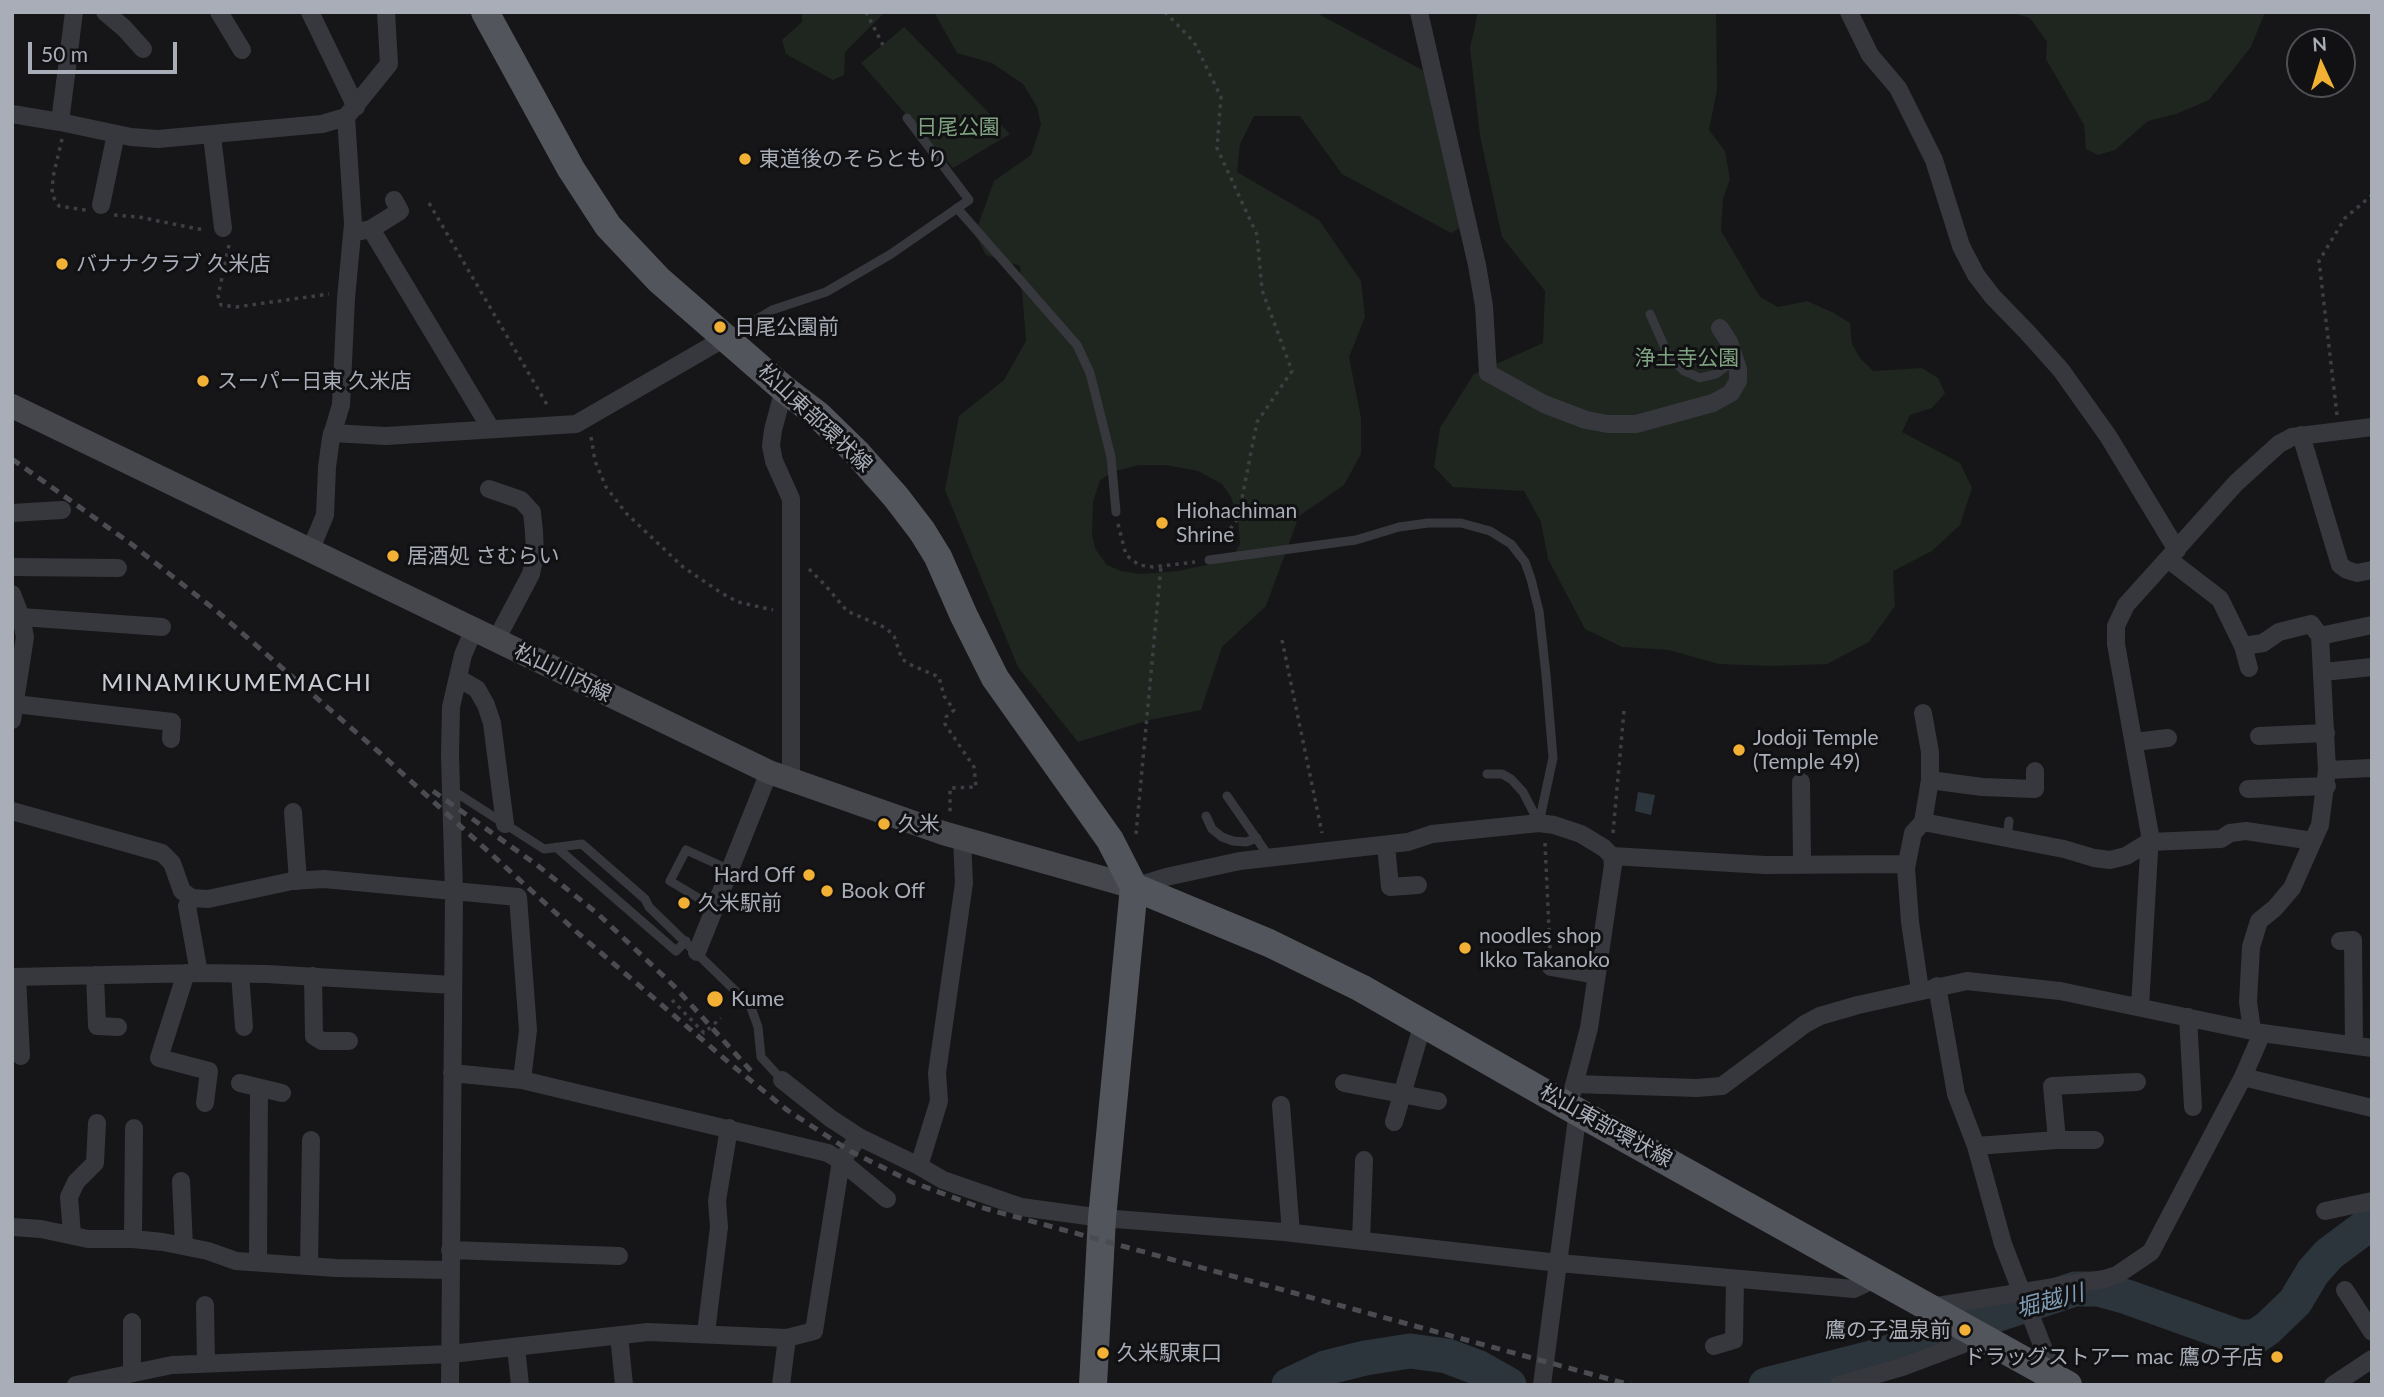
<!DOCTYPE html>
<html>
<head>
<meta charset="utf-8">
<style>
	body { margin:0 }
	#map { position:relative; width:2384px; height:1397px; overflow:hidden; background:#161618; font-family:Lato,sans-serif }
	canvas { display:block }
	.frame { position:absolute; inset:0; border:14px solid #a8adb8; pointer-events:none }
	.north { position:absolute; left:2286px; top:28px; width:70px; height:70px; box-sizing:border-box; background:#111113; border:2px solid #4d4f55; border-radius:50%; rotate:356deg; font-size:19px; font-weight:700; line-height:28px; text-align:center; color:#a8adb8 }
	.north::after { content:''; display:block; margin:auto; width:24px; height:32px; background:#f2b134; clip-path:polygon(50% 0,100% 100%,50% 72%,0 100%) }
	.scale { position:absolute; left:28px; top:42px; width:149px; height:32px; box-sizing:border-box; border:4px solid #a8adb8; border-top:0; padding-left:9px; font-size:21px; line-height:24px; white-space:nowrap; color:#a8adb8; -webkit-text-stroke:5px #111113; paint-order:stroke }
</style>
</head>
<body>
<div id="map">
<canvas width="2384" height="1397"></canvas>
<div class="frame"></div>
<div class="north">N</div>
<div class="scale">50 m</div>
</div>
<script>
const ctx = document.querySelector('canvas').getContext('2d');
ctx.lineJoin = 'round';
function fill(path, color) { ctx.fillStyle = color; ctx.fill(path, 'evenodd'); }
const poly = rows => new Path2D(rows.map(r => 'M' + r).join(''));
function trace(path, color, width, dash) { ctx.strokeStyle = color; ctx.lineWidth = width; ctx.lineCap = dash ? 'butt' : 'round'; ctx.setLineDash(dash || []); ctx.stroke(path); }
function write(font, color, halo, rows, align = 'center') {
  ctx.font = font + ' Lato,"Noto Sans JP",sans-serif'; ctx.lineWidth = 6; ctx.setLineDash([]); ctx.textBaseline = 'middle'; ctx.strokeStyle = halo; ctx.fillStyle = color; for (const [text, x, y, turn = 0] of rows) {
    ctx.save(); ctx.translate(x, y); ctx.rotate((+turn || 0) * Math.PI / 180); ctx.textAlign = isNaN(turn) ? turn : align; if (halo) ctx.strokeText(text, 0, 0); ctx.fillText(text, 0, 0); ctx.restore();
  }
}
fill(poly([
	[802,12,885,12,845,52,844,75,833,80,786,54,782,40,802,22],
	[934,12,1315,12,1424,71,1468,223,1451,233,1342,174,1300,116,1254,116,1240,144,1237,172,1319,220,1361,281,1365,317,1349,357,1361,418,1361,454,1344,485,1299,516,1266,606,1222,647,1201,710,1149,720,1078,742,1018,667,945,490,959,416,1004,380,1026,341,1020,266,986,255,975,234,994,181,1031,155,1041,125,1037,107,1023,84,992,63,957,53],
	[1139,465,1166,465,1198,471,1222,484,1231,497,1238,518,1240,544,1235,553,1225,561,1178,571,1140,574,1121,571,1107,565,1096,550,1092,536,1093,502,1100,480,1115,471],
	[1478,12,1716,12,1717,90,1709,130,1725,151,1730,179,1723,199,1721,231,1760,297,1778,307,1807,301,1834,313,1850,323,1852,344,1860,358,1873,371,1922,368,1938,378,1945,393,1932,408,1910,415,1902,432,1960,463,1972,488,1960,525,1932,551,1893,571,1895,606,1869,642,1827,664,1771,666,1719,664,1669,650,1622,647,1585,629,1548,559,1541,522,1524,491,1453,487,1434,467,1440,428,1474,374,1543,343,1545,291,1502,237,1480,136,1470,48],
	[2010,12,2265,12,2251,47,2209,100,2176,114,2148,121,2115,150,2098,155,2086,149,2084,125,2046,59,2047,42,2030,18],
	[904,27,1010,134,953,168,861,63]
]), '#1e261f');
fill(poly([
	[1638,792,1655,795,1651,815,1635,811]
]), '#2c353c');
trace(poly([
	[1289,1385,1325,1368,1365,1358,1410,1351,1447,1356,1479,1368,1509,1385],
	[1766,1385,1879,1356,1929,1337,2075,1289,2098,1289,2127,1297,2239,1337,2255,1337,2268,1328,2295,1302,2313,1272,2329,1254,2372,1222]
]), '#2c353c', 35);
trace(poly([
	[866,12,883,45],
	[1165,12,1194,42,1221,97,1217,148,1257,235,1262,290,1292,371,1257,422,1238,518,1219,545],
	[62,139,53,177,52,195,59,206,86,210],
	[429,203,549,408],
	[114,215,139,217,198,229,206,229],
	[229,245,218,296,221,305,236,307,329,294],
	[2337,415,2319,261,2345,218,2372,195],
	[591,437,595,461,606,487,626,513,683,567,723,594,738,602,773,610],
	[1118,524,1126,555,1139,565,1153,567,1195,562],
	[809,569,826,586,847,611,886,628,894,636,902,659,909,664,939,677,944,696,954,710,946,717,945,724,974,767,976,787,950,788,950,812],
	[1282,640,1322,833],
	[1613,833,1624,711],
	[1136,834,1161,566],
	[1545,843,1550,951],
	[672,1000,704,1033,721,1018]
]), '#3d3f44', 3.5, [3.5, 5]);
trace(poly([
	[957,208,1077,345,1090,373,1111,457,1116,512],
	[1650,314,1669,357,1684,371,1700,378,1716,374,1735,360],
	[729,336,772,310,826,292,891,254,969,200,907,118],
	[1209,560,1356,540,1399,527,1428,523,1461,523,1490,531,1511,544,1525,562,1531,579,1539,611,1546,675,1553,758,1539,823],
	[1487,774,1502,774,1511,779,1523,792,1539,823],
	[452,790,544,849,582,844,645,899,649,907,750,1005,758,1027,761,1057,782,1080],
	[1227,796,1270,858],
	[1206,816,1212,829,1222,837,1233,841,1246,842,1257,838],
	[2007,838,2009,821],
	[556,847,676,951,686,941],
	[715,908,670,881,686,850,730,870]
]), '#37383d', 9);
trace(poly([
	[74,12,60,122,131,137,158,139,322,124,346,117,389,64,386,12],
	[105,12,124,28,143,49],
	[219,12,242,50],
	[310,12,356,107],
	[1419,12,1477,265,1484,306,1488,373,1544,404,1586,420,1608,424,1636,424,1713,403,1731,393,1738,381,1738,369,1729,342,1720,328],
	[1849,12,1870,55,1898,88,1934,160,1961,246,1976,275,1993,297,2027,332,2061,370,2108,436,2177,550],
	[12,114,60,122],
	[212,136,223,228],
	[101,205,116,134],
	[371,229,491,429],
	[361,231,371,229,400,211,394,200],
	[784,389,773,430,771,446,774,461,791,499,791,781],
	[332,433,386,436,576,424,725,338],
	[2301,435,2340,565,2347,570,2357,573,2372,570],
	[489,489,521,500,532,512,534,532,535,555,531,574,496,640],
	[12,513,62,510],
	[310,551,325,515,327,467,331,438,341,405,346,298,353,224,346,117],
	[2168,559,2220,599,2243,646,2249,668],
	[12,567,118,568],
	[12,594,21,617,25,637,12,720],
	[21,617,162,627],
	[2320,636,2372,625],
	[2243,646,2263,643,2279,632,2311,624,2320,636,2327,770,2320,825,2292,888,2275,908,2259,921,2251,947,2248,1002,2252,1030],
	[2323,672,2372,667],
	[458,678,477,689,486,705,492,723,505,824],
	[15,704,172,722,171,739],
	[2259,736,2326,733],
	[2134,742,2168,738],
	[2327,770,2372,768],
	[1930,780,1982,787,2035,789,2035,771],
	[2248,789,2327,786],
	[12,811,162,853,172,863,182,891,192,898,208,899,292,881,324,879,518,897,528,1030,522,1080],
	[293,812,298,881],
	[1923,822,2064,849,2094,858,2110,860,2126,856,2149,842,2221,839,2230,833,2246,831,2313,841],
	[1386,845,1390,887,1418,885],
	[1612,856,1765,865,1907,864],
	[1798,865,1802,858,1801,782],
	[1134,887,1166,877,1240,861,1408,842,1432,834,1539,823,1554,825,1581,834,1604,848,1612,856,1613,865,1589,1028,1572,1093],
	[192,898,187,906,199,973],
	[2340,941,2353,940,2354,1045],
	[697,952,769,772],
	[1551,967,1596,975],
	[186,973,159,1058,209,1071,205,1103],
	[240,974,244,1027],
	[95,975,97,1026,118,1027],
	[313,976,314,1036,322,1041,349,1041],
	[12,977,199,973,267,974,452,985],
	[17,977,21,1056],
	[1937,986,1956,1094,1976,1146,2003,1244,2054,1376],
	[1920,990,1910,922,1906,868,1913,833,1923,822,1930,780,1930,752,1923,713],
	[2140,1007,2150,835,2116,644,2116,626,2126,605,2236,483,2279,444,2292,437,2372,427],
	[2188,1017,2193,1107],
	[452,1073,522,1080,828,1153,841,1161,887,1199],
	[2243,1077,2372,1108],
	[782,1080,830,1118,859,1137,919,1166,943,1180,1021,1207,1102,1218,1284,1232,1559,1263,1854,1289,1877,1278],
	[240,1083,282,1093],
	[1344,1083,1438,1101],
	[1574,1084,1697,1088,1722,1086,1805,1024,1820,1016,1858,1005,1967,981,2060,991,2262,1033,2372,1048],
	[1281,1105,1291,1233],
	[1394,1122,1423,1023],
	[2057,1140,2052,1086,2137,1082],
	[1976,1146,2057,1140,2095,1140],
	[919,1166,939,1101,937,1073,964,883,962,839],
	[181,1181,184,1246],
	[2325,1211,2372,1201],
	[12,1227,41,1229,88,1239,133,1239,163,1242,208,1251,236,1261,336,1268,449,1270],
	[72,1234,69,1197,76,1182,95,1163,97,1123],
	[133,1239,134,1128],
	[1361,1241,1364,1160],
	[450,1250,619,1256],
	[258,1262,259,1088],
	[309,1266,311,1140],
	[2345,1290,2372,1332],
	[205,1305,206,1363],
	[1931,1307,2104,1279,2117,1275,2151,1252,2243,1077,2262,1033],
	[132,1322,132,1373],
	[706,1333,719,1227,717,1201,729,1128],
	[619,1335,624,1385],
	[1714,1346,1734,1340,1735,1279],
	[516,1347,520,1385],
	[76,1385,172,1365,451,1354,648,1332,787,1338,814,1331,841,1161,859,1137],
	[450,1385,454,892,450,755,451,707,463,655,474,629],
	[781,1385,787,1338],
	[1542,1385,1578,1111],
	[1839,1385,1902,1367,1982,1337],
	[2333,1385,2372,1359]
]), '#37383d', 18);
trace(poly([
	[12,406,769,772,943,833,1134,887]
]), '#45474d', 24);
trace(poly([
	[485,12,571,169,608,226,659,280,784,389,818,415,857,453,896,497,922,531,938,557,964,616,995,678,1110,840,1134,887,1102,1218,1093,1385],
	[1134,887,1269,943,1361,988,1569,1107,2068,1385]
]), '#53555c', 28);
trace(poly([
	[12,459,130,543,219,613,380,753,579,934,733,1066,787,1110,850,1151,912,1182,976,1206,1631,1385],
	[433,791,537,865,598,914,674,986,752,1072]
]), '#4a4c52', 5, [9, 7]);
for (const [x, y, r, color] of [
	[745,159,7,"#f2b134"],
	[62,264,7,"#f2b134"],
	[720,327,7,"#f2b134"],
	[203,381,7,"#f2b134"],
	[1162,523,7,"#f2b134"],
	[393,556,7,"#f2b134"],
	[1739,750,7,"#f2b134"],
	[884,824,7,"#f2b134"],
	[809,875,7,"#f2b134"],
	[827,891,7,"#f2b134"],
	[684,903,7,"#f2b134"],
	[1465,948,7,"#f2b134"],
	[715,999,9,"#f2b134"],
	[1965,1330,7,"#f2b134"],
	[1103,1353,7,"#f2b134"],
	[2277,1357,7,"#f2b134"]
]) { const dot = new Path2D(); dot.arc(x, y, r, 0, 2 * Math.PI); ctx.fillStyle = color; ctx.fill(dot); trace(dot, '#111113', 2.5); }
write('21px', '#7fa381', '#111113', [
	["日尾公園",958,127],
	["浄土寺公園",1687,358]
]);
write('21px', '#a8adb8', '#111113', [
	["東道後のそらともり",759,159],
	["バナナクラブ 久米店",76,264],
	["日尾公園前",734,327],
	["スーパー日東 久米店",217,381],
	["Hiohachiman",1176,511],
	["Shrine",1176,535],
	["居酒処 さむらい",407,556],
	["Jodoji Temple",1753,738],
	["(Temple 49)",1753,762],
	["久米",898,824],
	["Hard Off",795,875,"right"],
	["Book Off",841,891],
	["久米駅前",698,903],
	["noodles shop",1479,936],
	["Ikko Takanoko",1479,960],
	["Kume",731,999],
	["鷹の子温泉前",1951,1330,"right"],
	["久米駅東口",1117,1353],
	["ドラッグストアー mac 鷹の子店",2263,1357,"right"]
], 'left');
write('21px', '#a8adb8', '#111113', [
	["松山東部環状線",815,418,43],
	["松山川内線",563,673,26],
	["松山東部環状線",1606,1126,29]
]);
write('italic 23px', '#7f9bb3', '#111113', [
	["堀越川",2050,1301,-15]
]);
ctx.letterSpacing = '2px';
write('24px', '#c9ccd4', '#111113', [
	["MINAMIKUMEMACHI",237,683]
]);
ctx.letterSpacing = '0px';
</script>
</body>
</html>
